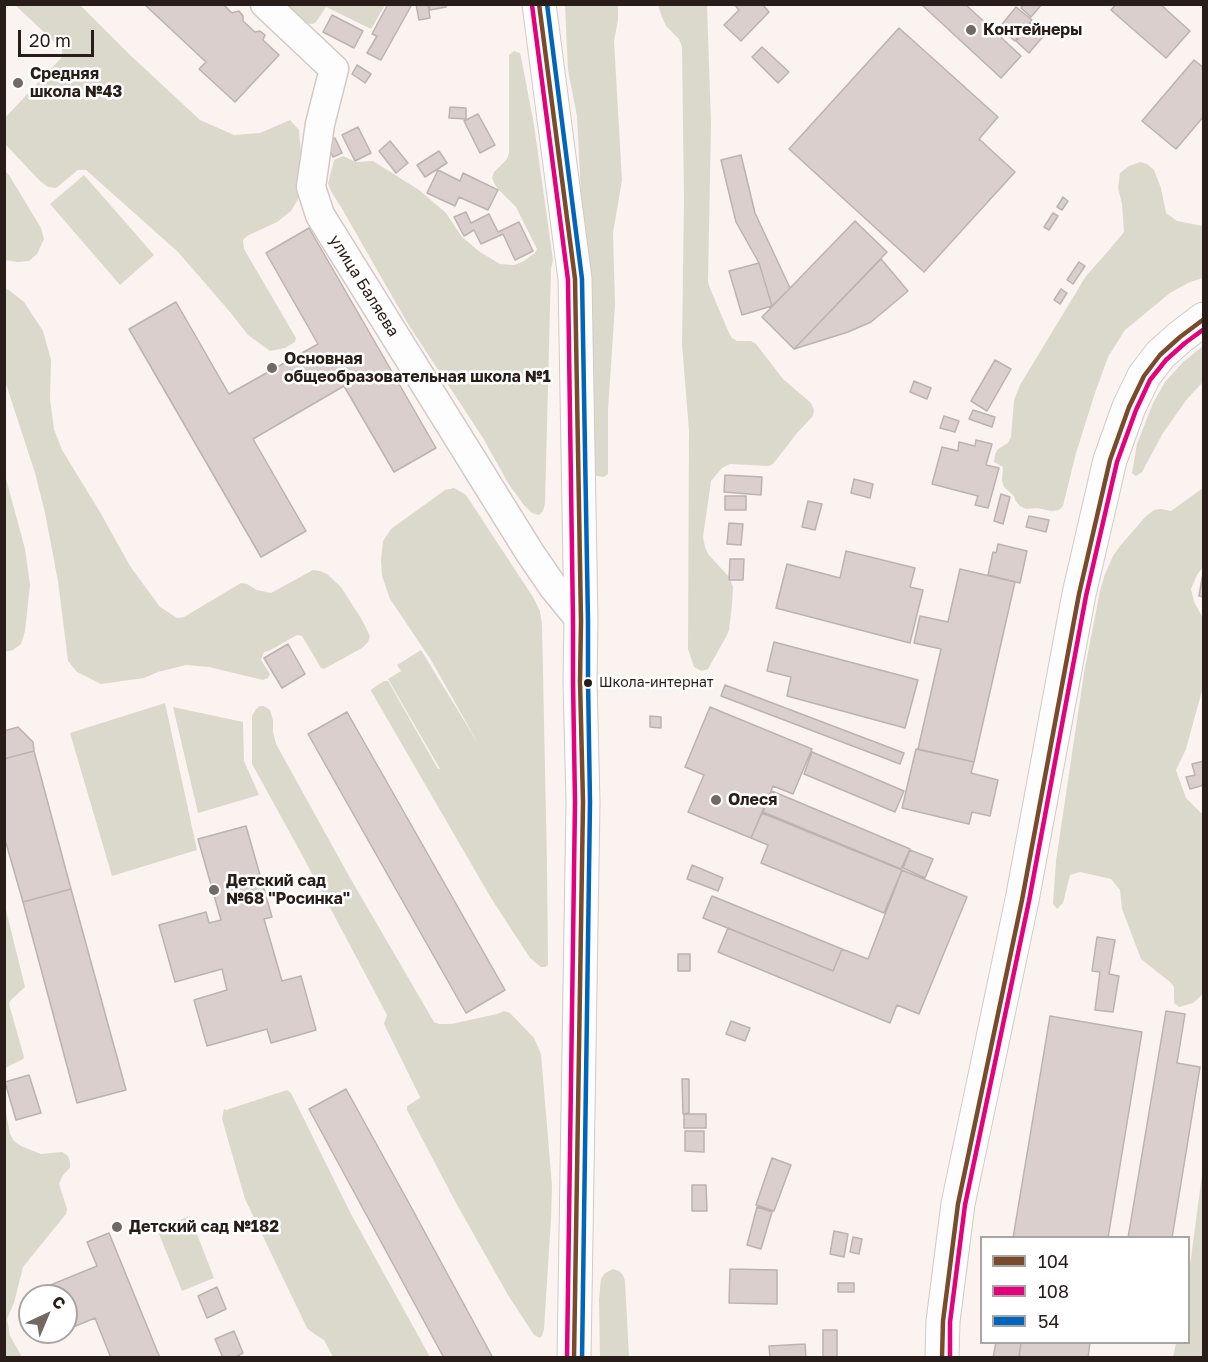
<!DOCTYPE html>
<html>
<head>
<meta charset="utf-8">
<style>
	body { margin:0 }
	#map { position:relative; width:1208px; height:1362px; overflow:hidden; background:#faf3f0; font-family:"Golos Text",sans-serif }
	canvas { display:block }
	.frame { position:absolute; inset:0; border:6px solid #281d18; pointer-events:none }
	.legend { position:absolute; left:980px; top:1236px; width:210px; height:108px; box-sizing:border-box; background:#fff; border:2px solid #a9a5a3; margin:0; padding:8px 10px; list-style:none; font-size:18px; color:#281d18 }
	.legend li { display:flex; align-items:center; gap:12px; height:30px }
	.legend b { width:30px; border:2px solid #a9a5a3 }
	.north { position:absolute; left:18px; top:1284px; width:60px; height:60px; box-sizing:border-box; background:#fff; border:2px solid #a9a5a3; border-radius:50%; rotate:44deg; font-size:16px; font-weight:700; line-height:24px; text-align:center; color:#281d18 }
	.north::after { content:''; display:block; margin:auto; width:21px; height:27px; background:#726864; clip-path:polygon(50% 0,100% 100%,50% 72%,0 100%) }
	.scale { position:absolute; left:18px; top:30px; width:76px; height:27px; box-sizing:border-box; border:3px solid #281d18; border-top:0; padding-left:8px; font-size:18px; line-height:21px; white-space:nowrap; color:#281d18; -webkit-text-stroke:4px #fff; paint-order:stroke }
</style>
</head>
<body>
<div id="map">
<canvas width="1208" height="1362"></canvas>
<div class="frame"></div>
<ul class="legend">
<li><b style="height:8px;background:#7a4b2a"></b>104</li>
<li><b style="height:8px;background:#e5007d"></b>108</li>
<li><b style="height:8px;background:#0065bd"></b>54</li>
</ul>
<div class="north">С</div>
<div class="scale">20 m</div>
</div>
<script>
const ctx = document.querySelector('canvas').getContext('2d');
ctx.lineJoin = 'round';
function fill(path, color) { ctx.fillStyle = color; ctx.fill(path, 'evenodd'); }
const poly = rows => new Path2D(rows.map(r => 'M' + r).join(''));
function trace(path, color, width, dash) { ctx.strokeStyle = color; ctx.lineWidth = width; ctx.lineCap = dash ? 'butt' : 'round'; ctx.setLineDash(dash || []); ctx.stroke(path); }
function write(font, color, halo, rows, align = 'center') {
  ctx.font = font + ' "Golos Text",sans-serif'; ctx.lineWidth = 5; ctx.setLineDash([]); ctx.textBaseline = 'middle'; ctx.strokeStyle = halo; ctx.fillStyle = color; for (const [text, x, y, turn = 0] of rows) {
    ctx.save(); ctx.translate(x, y); ctx.rotate((+turn || 0) * Math.PI / 180); ctx.textAlign = isNaN(turn) ? turn : align; if (halo) ctx.strokeText(text, 0, 0); ctx.fillText(text, 0, 0); ctx.restore();
  }
}
fill(poly([
	[79,4,129,54,200,120,234,135,260,133,290,120,299,130,302,167,300,196,291,211,277,222,247,236,243,240,244,249,296,338,295,342,285,348,270,351,248,335,230,312,178,252,86,170,78,170,56,188,48,187,40,181,5,144,4,119,62,57,62,49,15,5],
	[283,5,385,5,371,29,326,7,316,22,313,24,305,23],
	[565,5,618,5,618,20,614,41,622,180,613,233,615,305,608,410,608,474,604,477,597,476,592,471,586,296,577,116,568,70],
	[658,5,707,5,711,124,708,281,709,286,729,333,732,338,737,341,751,341,756,344,783,379,811,403,814,410,813,416,797,433,773,464,769,466,730,464,722,468,711,481,703,537,705,547,708,554,729,577,733,587,732,605,729,630,726,637,708,669,702,671,694,667,688,649,689,431,682,344,684,199,682,47,679,39,666,26,662,17],
	[514,51,520,53,521,57,534,125,553,260,551,269,545,503,543,511,539,515,532,513,523,504,508,483,483,438,408,324,341,207,332,193,328,184,334,160,343,156,356,162,373,161,419,190,446,213,462,237,480,252,500,264,514,265,522,262,535,253,537,249,516,207,498,189,494,183,492,178,494,172,507,159,509,153,509,55],
	[1140,162,1147,164,1154,170,1161,188,1166,213,1177,221,1203,226,1203,278,1190,282,1170,293,1125,330,1108,357,1095,393,1076,453,1063,506,1059,510,1051,511,1037,508,1026,509,1020,506,1015,500,1014,496,1004,487,1002,481,1003,467,994,462,995,454,998,449,1008,443,1011,437,1014,400,1020,385,1086,276,1110,249,1124,232,1122,204,1118,188,1120,173,1129,166],
	[4,170,9,175,41,228,44,239,37,254,29,261,18,262,5,260],
	[84,175,154,255,120,285,50,204],
	[4,288,9,290,24,302,43,331,51,360,50,399,54,429,62,450,100,512,130,566,160,607,177,618,184,617,241,583,247,584,257,590,271,593,313,570,320,571,327,574,341,587,362,620,370,636,368,642,362,648,324,669,321,668,302,636,297,635,269,651,264,652,261,660,270,674,268,678,263,680,209,667,186,665,158,672,144,678,101,684,77,672,68,661,58,581,45,513,35,473,5,381],
	[1203,346,1203,382,1187,399,1163,433,1142,472,1136,476,1132,473,1137,444,1153,403,1165,382,1183,362],
	[5,475,25,549,30,585,25,631,21,644,13,650,5,652],
	[454,488,466,495,533,597,540,611,542,625,547,866,548,965,545,967,541,967,530,958,491,898,371,691,372,689,384,681,388,681,438,769,440,769,388,679,401,671,397,665,421,650,479,745,431,660,390,599,382,576,381,560,383,541,391,529,445,490],
	[1203,488,1203,567,1197,575,1191,589,1194,602,1203,618,1203,687,1186,749,1176,770,1186,798,1203,815,1204,987,1201,996,1193,1003,1179,1007,1174,1003,1174,987,1170,982,1141,959,1122,909,1120,890,1111,879,1080,872,1070,875,1063,903,1057,909,1053,904,1056,861,1084,673,1100,591,1105,574,1113,556,1120,546,1146,516,1154,510,1161,509,1171,511],
	[165,703,197,850,112,876,70,733],
	[260,706,264,706,270,710,273,720,273,732,276,744,349,876,434,1022,439,1024,451,1024,497,1014,504,1011,510,1013,534,1038,541,1054,552,1186,551,1219,544,1329,542,1336,540,1338,534,1335,508,1295,456,1203,407,1110,407,1106,420,1098,420,1097,384,1024,387,1015,301,853,252,764,252,716,256,709],
	[173,707,243,722,244,761,259,795,198,813],
	[5,906,25,987,10,1001,9,1004,24,1057,23,1059,5,1068],
	[287,1090,291,1093,351,1214,430,1357,333,1357,324,1340,313,1333,307,1328,245,1199,222,1119,224,1109,226,1110],
	[5,1107,10,1134,14,1141,21,1146,41,1154,62,1152,68,1156,70,1162,70,1168,63,1175,59,1184,67,1209,66,1214,23,1267,14,1303,7,1319,10,1336,22,1357,5,1357],
	[1203,1167,1203,1357,1173,1357,1176,1343,1188,1342,1189,1273],
	[190,1216,214,1278,182,1291,157,1229],
	[613,1269,619,1271,623,1275,625,1281,629,1357,600,1357,599,1299,601,1279,605,1273]
]), '#dbd9cc');
const building = poly([
	[144,4,223,4,232,13,239,11,243,16,243,21,255,32,260,31,265,35,263,40,279,55,235,102,199,69,206,62,144,4],
	[388,4,408,4,411,6,381,60,367,53,377,36,372,34,388,4],
	[416,4,428,4,430,18,419,20,416,4],
	[429,4,446,4,446,7,430,10,429,4],
	[734,4,762,4,769,12,741,41,724,25,739,10,734,4],
	[921,4,965,4,1021,56,1001,78,921,4],
	[1024,4,1042,4,1031,17,1021,8,1024,4],
	[1116,4,1160,4,1190,31,1166,58,1111,10,1116,4],
	[1016,7,1032,20,1015,41,999,28,1016,7],
	[332,15,363,31,354,48,323,32,332,15],
	[1031,23,1045,34,1029,53,1016,41,1031,23],
	[899,28,998,117,979,139,1015,172,924,272,789,149,899,28],
	[762,47,789,72,778,83,752,57,762,47],
	[1194,60,1204,68,1204,116,1176,149,1142,121,1194,60],
	[357,65,371,74,365,83,352,74,357,65],
	[450,107,466,108,466,119,449,118,450,107],
	[478,114,495,145,480,153,464,121,478,114],
	[358,127,371,153,355,161,342,135,358,127],
	[335,138,342,153,333,157,326,142,335,138],
	[390,141,408,163,396,173,379,151,390,141],
	[439,151,447,163,425,177,417,165,439,151],
	[741,155,755,213,790,288,772,306,759,263,736,222,721,160,741,155],
	[438,170,460,181,463,173,498,190,488,210,459,197,455,206,427,193,438,170],
	[1063,197,1068,201,1062,210,1057,207,1063,197],
	[466,212,471,223,489,214,498,232,519,222,533,251,515,260,503,234,481,244,474,230,464,236,454,217,466,212],
	[1053,213,1058,216,1049,230,1044,227,1053,213],
	[855,221,887,252,794,349,762,317,855,221],
	[309,228,436,448,394,472,344,386,253,439,306,531,261,557,129,329,176,302,229,394,318,344,266,253,309,228],
	[881,259,908,291,871,322,848,332,794,349,881,259],
	[1079,262,1085,266,1073,284,1067,280,1079,262],
	[759,263,772,306,742,315,729,271,759,263],
	[1061,289,1067,293,1060,304,1054,300,1061,289],
	[995,360,1011,369,987,411,971,401,995,360],
	[914,381,931,388,927,399,910,392,914,381],
	[973,410,995,417,992,427,969,419,973,410],
	[944,416,959,421,955,432,940,428,944,416],
	[976,440,992,444,986,465,999,468,988,508,975,505,978,496,932,484,942,447,958,451,959,442,975,446,976,440],
	[725,475,762,477,761,495,724,492,725,475],
	[854,479,873,484,870,498,851,493,854,479],
	[1001,494,1010,497,1003,524,994,521,1001,494],
	[725,496,746,496,746,510,725,510,725,496],
	[808,501,822,504,815,530,802,527,808,501],
	[1029,516,1049,520,1046,532,1026,527,1029,516],
	[729,523,743,524,741,545,727,544,729,523],
	[998,544,1027,551,1020,583,988,575,993,552,996,553,998,544],
	[846,551,915,568,910,587,923,590,910,643,776,608,787,564,840,578,846,551],
	[730,559,744,559,743,580,729,580,730,559],
	[960,569,1015,582,974,762,918,749,941,649,914,643,920,616,948,622,960,569],
	[1203,573,1204,573,1204,597,1199,596,1203,573],
	[774,642,918,680,905,728,787,696,791,677,767,671,774,642],
	[288,644,305,674,282,688,264,658,288,644],
	[725,685,904,753,900,764,721,696,725,685],
	[710,707,812,749,793,794,773,786,751,838,688,812,704,775,685,767,710,707],
	[347,712,505,990,466,1013,308,734,347,712],
	[650,716,661,717,661,728,650,727,650,716],
	[18,727,33,742,34,751,4,759,4,731,18,727],
	[916,749,974,762,971,773,998,780,990,816,972,812,969,824,902,808,916,749],
	[34,751,71,889,23,902,4,836,4,759,34,751],
	[812,752,904,791,895,812,804,774,812,752],
	[1204,761,1204,785,1190,789,1186,777,1195,775,1192,764,1204,761],
	[772,791,910,849,901,869,763,812,772,791],
	[762,813,902,870,884,913,761,863,768,845,751,838,762,813],
	[246,826,272,917,264,919,282,981,301,976,316,1030,271,1043,267,1029,207,1046,194,1000,227,990,222,969,175,982,159,925,206,912,209,923,221,920,198,839,246,826],
	[910,850,933,859,925,878,903,868,910,850],
	[692,865,723,878,718,891,687,879,692,865],
	[902,870,967,897,919,1014,897,1005,890,1023,718,952,728,928,833,971,842,949,868,959,902,870],
	[71,889,126,1090,77,1103,23,902,71,889],
	[712,896,842,949,833,971,703,918,712,896],
	[1097,937,1115,940,1109,974,1119,976,1113,1012,1095,1010,1100,972,1092,971,1097,937],
	[678,954,690,954,690,971,678,971,678,954],
	[1166,1011,1185,1014,1177,1063,1200,1067,1172,1238,1128,1238,1166,1011],
	[1050,1016,1142,1032,1108,1238,1013,1238,1050,1016],
	[731,1021,750,1028,745,1041,726,1034,731,1021],
	[29,1075,41,1113,16,1120,5,1082,29,1075],
	[682,1079,689,1079,689,1113,683,1114,682,1079],
	[346,1089,410,1205,493,1358,444,1358,309,1109,346,1089],
	[684,1114,706,1114,706,1128,684,1128,684,1114],
	[685,1131,704,1131,704,1152,685,1151,685,1131],
	[772,1158,791,1165,774,1211,756,1205,772,1158],
	[692,1185,706,1185,707,1211,692,1211,692,1185],
	[757,1207,772,1212,761,1249,747,1245,757,1207],
	[834,1231,848,1234,844,1257,830,1254,834,1231],
	[109,1233,160,1358,111,1358,95,1318,66,1330,66,1296,32,1296,31,1293,97,1266,87,1242,109,1233],
	[853,1237,862,1239,859,1254,850,1252,853,1237],
	[730,1269,777,1270,777,1304,729,1303,730,1269],
	[838,1283,854,1283,854,1292,838,1292,838,1283],
	[217,1287,226,1309,207,1318,198,1296,217,1287],
	[823,1330,837,1330,837,1357,823,1357,823,1330],
	[234,1331,243,1353,234,1358,223,1358,215,1339,234,1331],
	[996,1342,1021,1342,1019,1358,993,1358,996,1342],
	[1021,1342,1090,1342,1088,1358,1027,1358,1019,1356,1021,1342],
	[805,1344,806,1358,770,1358,769,1346,805,1344]
]);
fill(building, '#dacfcc');
trace(building, '#bcb3b0', 1.5);
const minor = poly([
	[265,4,334,69,320,124,311,187,320,215,530,553,554,588,581,621]
]);
const tertiary = poly([
	[539,4,575,279,581,621,580,681,583,802,574,1358]
]);
const secondary = poly([
	[942,1358,943,1321,958,1204,1022,900,1079,594,1110,460,1129,407,1144,376,1160,355,1180,337,1204,319]
]);
trace(minor, '#d2c9c6', 31);
trace(tertiary, '#d2c9c6', 35);
trace(secondary, '#d2c9c6', 35);
trace(minor, '#fefdfd', 28);
trace(tertiary, '#fefdfd', 33);
trace(secondary, '#fefdfd', 33);
trace(poly([
	[539,4,575,279,581,621,580,681,583,802,574,1358],
	[942,1358,943,1321,958,1204,1022,900,1079,594,1110,460,1129,407,1144,376,1160,355,1180,337,1204,319]
]), '#7a4b2a', 4.5);
trace(poly([
	[532,5,568,280,573,621,573,681,575,802,567,1358],
	[950,1358,950,1322,965,1205,1029,901,1086,596,1117,462,1136,410,1150,380,1166,360,1185,343,1204,329]
]), '#e5007d', 4.5);
trace(poly([
	[547,4,582,279,588,621,588,681,590,802,582,1358]
]), '#0065bd', 4.5);
for (const [x, y, r, color] of [
	[971,30,6,"#726864"],
	[18,83,6,"#726864"],
	[272,368,6,"#726864"],
	[588,683,5,"#281d18"],
	[716,800,6,"#726864"],
	[214,890,6,"#726864"],
	[117,1227,6,"#726864"]
]) { const dot = new Path2D(); dot.arc(x, y, r, 0, 2 * Math.PI); ctx.fillStyle = color; ctx.fill(dot); trace(dot, '#fff', 2); }
write('14px', '#281d18', '#fff', [
	["Школа-интернат",599,683]
], 'left');
write('bold 16px', '#281d18', '#fff', [
	["Контейнеры",983,30],
	["Средняя",30,74],
	["школа №43",30,92],
	["Основная",284,359],
	["общеобразовательная школа №1",284,377],
	["Олеся",728,800],
	["Детский сад",226,881],
	["№68 \"Росинка\"",226,899],
	["Детский сад №182",129,1227]
], 'left');
write('16px', '#281d18', '#fff', [
	["улица Баляева",364,286,58]
]);
</script>
</body>
</html>
